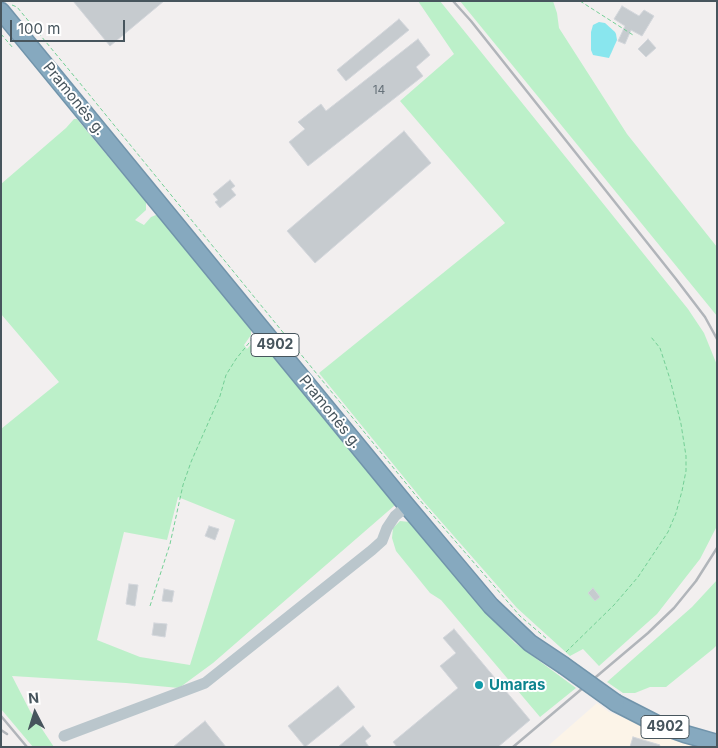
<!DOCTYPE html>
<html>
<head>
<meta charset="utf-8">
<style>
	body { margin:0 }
	#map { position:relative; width:718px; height:748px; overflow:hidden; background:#f2efef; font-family:Inter,sans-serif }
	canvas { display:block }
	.frame { position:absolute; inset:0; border:2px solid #47555d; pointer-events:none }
	.north { position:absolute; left:10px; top:688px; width:50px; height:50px; -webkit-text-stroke:4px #fff; paint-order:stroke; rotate:355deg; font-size:14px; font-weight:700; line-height:20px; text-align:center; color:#47555d }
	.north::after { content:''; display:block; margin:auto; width:18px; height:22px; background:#47555d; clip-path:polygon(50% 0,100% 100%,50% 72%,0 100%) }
	.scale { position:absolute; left:10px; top:20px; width:115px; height:22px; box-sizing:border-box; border:2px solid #47555d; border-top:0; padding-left:6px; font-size:15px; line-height:18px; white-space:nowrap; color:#47555d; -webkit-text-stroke:4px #fff; paint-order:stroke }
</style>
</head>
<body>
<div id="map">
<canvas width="718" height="748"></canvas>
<div class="frame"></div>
<div class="north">N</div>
<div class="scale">100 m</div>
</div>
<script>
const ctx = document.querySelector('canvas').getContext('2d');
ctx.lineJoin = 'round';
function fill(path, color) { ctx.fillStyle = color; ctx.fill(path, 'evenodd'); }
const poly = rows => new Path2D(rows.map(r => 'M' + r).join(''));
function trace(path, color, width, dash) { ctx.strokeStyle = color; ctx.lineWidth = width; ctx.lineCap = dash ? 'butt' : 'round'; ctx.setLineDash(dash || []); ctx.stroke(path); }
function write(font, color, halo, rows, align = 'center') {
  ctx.font = font + ' Inter,sans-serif'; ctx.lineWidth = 4; ctx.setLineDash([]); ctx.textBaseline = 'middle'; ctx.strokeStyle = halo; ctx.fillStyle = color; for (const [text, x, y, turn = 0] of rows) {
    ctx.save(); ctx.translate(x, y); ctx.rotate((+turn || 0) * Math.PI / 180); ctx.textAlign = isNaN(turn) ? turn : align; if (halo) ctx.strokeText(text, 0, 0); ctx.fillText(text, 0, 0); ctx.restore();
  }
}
fill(poly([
	[597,703,609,712,701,747,552,747,549,745]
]), '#fcf4e8');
fill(poly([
	[418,1,440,1,688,309,704,333,717,365,717,526,700,559,657,614,599,666,583,649,570,656,517,608,424,502,319,373,505,223,400,101,454,54],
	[460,1,553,1,557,13,559,28,627,134,717,247,717,316],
	[74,119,77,119,146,202,146,210,135,220,144,225,151,217,156,215,159,216,251,328,251,335,244,345,247,349,253,342,261,340,395,502,394,506,213,663,179,688,126,683,12,676,30,711,54,747,33,747,1,709,1,429,59,382,1,314,1,184,66,128],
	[178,497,235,520,190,665,140,657,97,640,124,532,167,540],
	[400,521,410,522,481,607,515,643,576,688,540,717,441,600,430,593,396,551,392,538,393,528],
	[717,580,717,645,713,649,666,687,650,687,635,693,623,693,607,682,692,607]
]), '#bcf0c9');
fill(poly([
	[599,22,605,23,615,32,616,34,617,40,609,58,593,55,591,50,591,32,593,25]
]), '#89e6ee');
const building = poly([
	[73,1,164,1,110,46,73,1],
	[622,6,639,16,644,10,654,16,642,36,631,30,625,44,618,41,625,26,614,19,622,6],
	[399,19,409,30,346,81,337,70,399,19],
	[418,39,430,55,416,67,423,76,308,166,289,142,305,129,298,122,321,104,326,111,418,39],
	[648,39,656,48,646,57,638,49,648,39],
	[404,131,431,163,315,263,287,231,404,131],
	[230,180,235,186,231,189,236,195,220,208,215,202,218,200,213,194,230,180],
	[209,526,219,529,215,540,205,536,209,526],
	[129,584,138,585,135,606,126,604,129,584],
	[593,588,600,597,595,601,588,593,593,588],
	[164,589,174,591,172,602,162,601,164,589],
	[154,623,167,624,165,637,152,635,154,623],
	[454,629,530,720,498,747,397,747,393,742,458,688,440,666,456,653,443,638,454,629],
	[338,686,355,707,305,747,288,726,338,686],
	[205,721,226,747,173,747,205,721],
	[363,726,371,736,365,741,369,747,338,747,363,726],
	[633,737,660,745,659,747,630,747,633,737]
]);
fill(building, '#c6cbcf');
trace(building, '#d3d6db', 1);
const highway = poly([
	[1,11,407,506,491,606,530,643,563,665],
	[616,703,657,724,685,734,717,743]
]);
trace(highway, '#7194ab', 19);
trace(poly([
	[580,1,633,35],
	[12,5,17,7,79,82,418,498,520,616,547,639],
	[1,34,13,48],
	[150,606,170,544,183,485,191,462,220,396,226,375,236,359,253,338],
	[566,652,614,605,638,577,668,532,676,513,682,491,686,471,686,456,681,424,670,379,660,348,651,337]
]), '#74cf96', 1, [4, 2.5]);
trace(poly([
	[64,736,205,683,372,550,382,541,387,528,395,516,407,506]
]), '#bac6cc', 11);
trace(highway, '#86a9bf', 16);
trace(poly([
	[453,1,471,21,676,279,705,317,717,339],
	[1,716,27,747],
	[1,730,7,734],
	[513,747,648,633,674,608,696,581,717,548]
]), '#b1b5ba', 2.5);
const highwayBridge = poly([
	[563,665,616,703]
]);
trace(highwayBridge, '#7194ab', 19, []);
trace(highwayBridge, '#86a9bf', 16);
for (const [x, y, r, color] of [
	[479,685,5,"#0f9aa8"]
]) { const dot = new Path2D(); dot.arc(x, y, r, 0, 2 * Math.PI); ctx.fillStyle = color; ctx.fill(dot); trace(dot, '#fff', 2); }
write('12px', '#67727a', null, [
	["14",379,90]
]);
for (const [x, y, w] of [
	[275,345,48],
	[665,727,48]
]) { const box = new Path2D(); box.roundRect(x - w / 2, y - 11.5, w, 23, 4); ctx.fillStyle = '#fff'; ctx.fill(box); trace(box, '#47555d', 1); }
write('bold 14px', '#47555d', null, [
	["4902",275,345],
	["4902",665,727]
]);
write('15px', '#47555d', '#fff', [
	["Pramonės g.",74,99,51],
	["Pramonės g.",330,412,51]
]);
write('bold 15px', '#0d838f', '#fff', [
	["Umaras",489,685]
], 'left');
</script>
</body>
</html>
